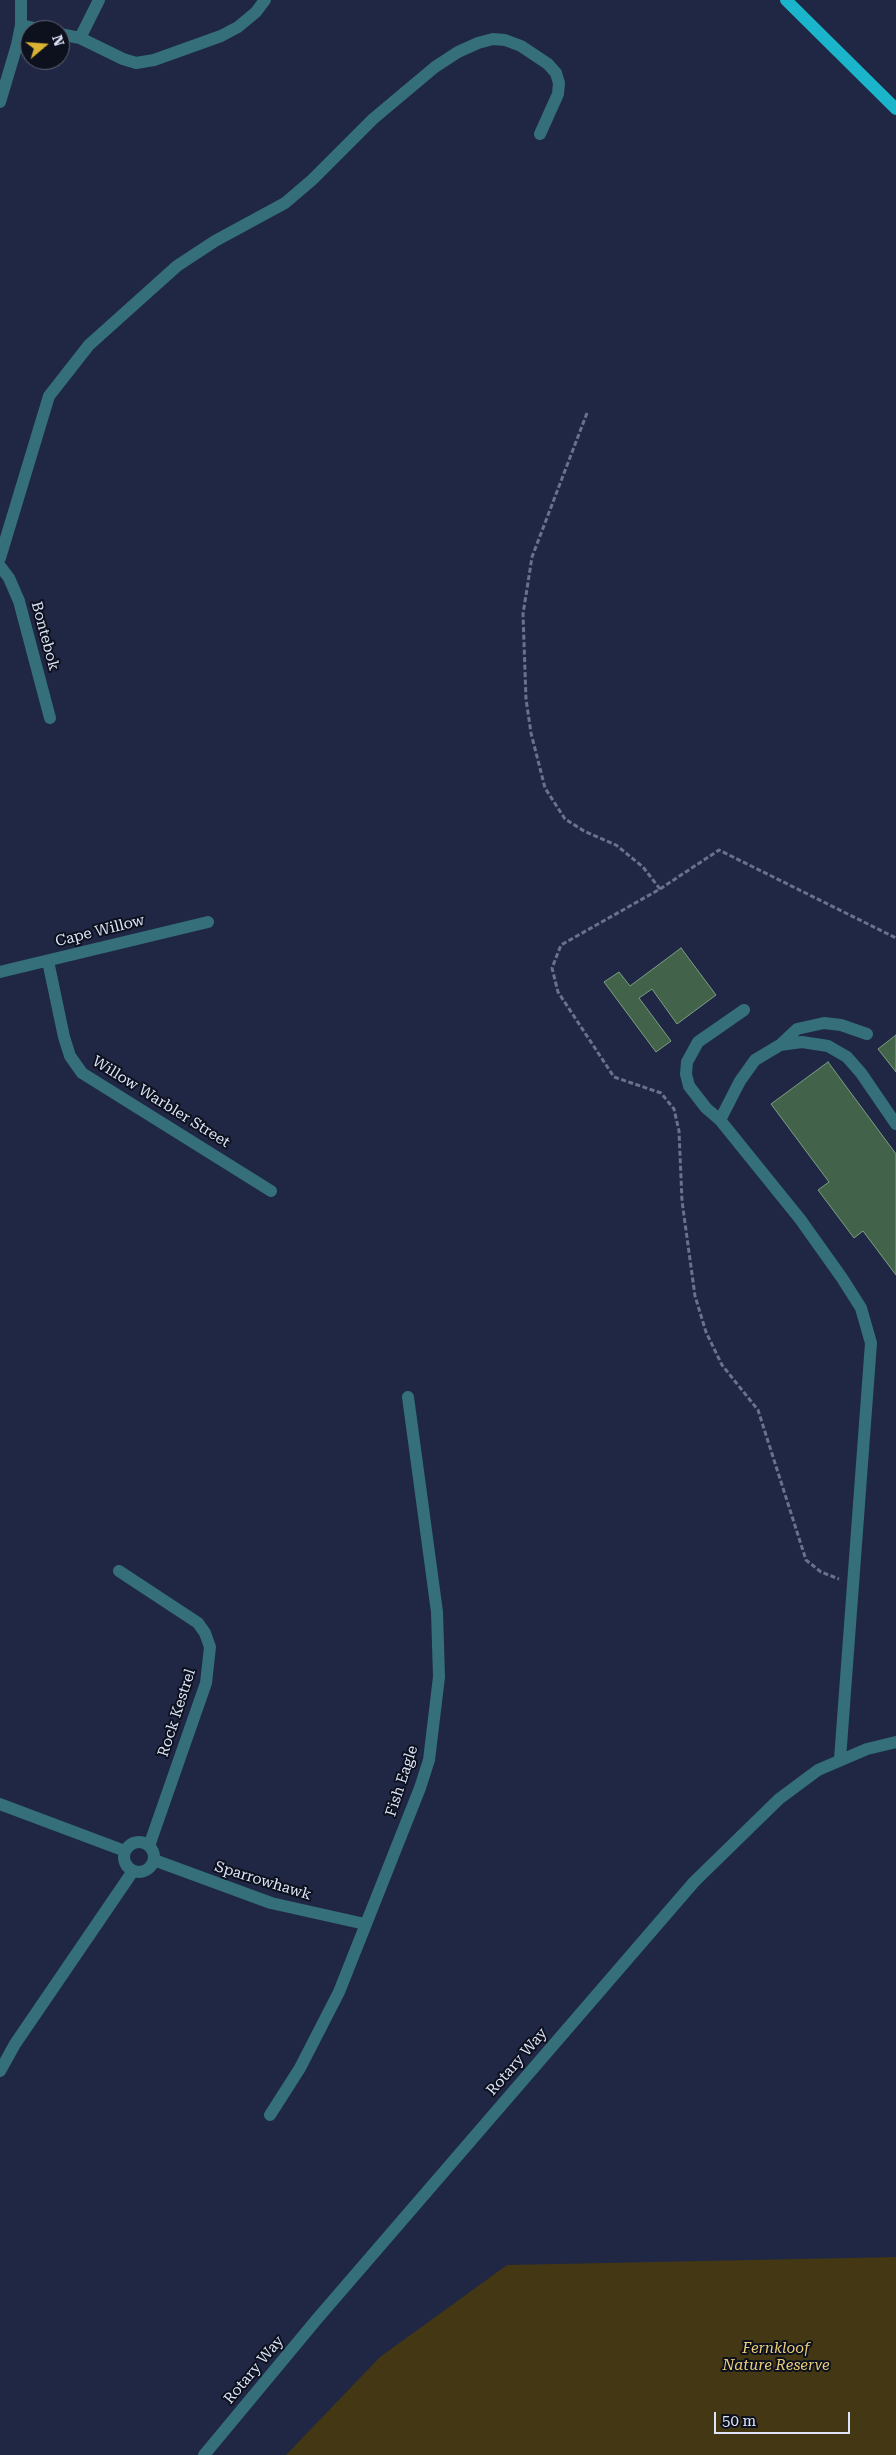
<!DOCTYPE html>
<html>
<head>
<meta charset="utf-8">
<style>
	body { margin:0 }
	#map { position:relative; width:896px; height:2455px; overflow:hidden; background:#1f2744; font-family:"Roboto Serif",serif }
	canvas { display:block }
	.north { position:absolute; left:20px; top:20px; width:50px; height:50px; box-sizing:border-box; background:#0d111e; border:1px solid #616676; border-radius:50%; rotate:72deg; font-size:14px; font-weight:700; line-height:20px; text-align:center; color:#dfe5f9 }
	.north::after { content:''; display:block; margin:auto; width:18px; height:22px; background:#dab333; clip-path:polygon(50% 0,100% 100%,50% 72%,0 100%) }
	.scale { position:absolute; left:714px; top:2412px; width:136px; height:22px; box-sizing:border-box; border:2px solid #dfe5f9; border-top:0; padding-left:6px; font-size:15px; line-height:18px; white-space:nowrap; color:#dfe5f9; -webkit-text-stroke:4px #0d111e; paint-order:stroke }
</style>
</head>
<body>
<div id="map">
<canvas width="896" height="2455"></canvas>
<div class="north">N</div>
<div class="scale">50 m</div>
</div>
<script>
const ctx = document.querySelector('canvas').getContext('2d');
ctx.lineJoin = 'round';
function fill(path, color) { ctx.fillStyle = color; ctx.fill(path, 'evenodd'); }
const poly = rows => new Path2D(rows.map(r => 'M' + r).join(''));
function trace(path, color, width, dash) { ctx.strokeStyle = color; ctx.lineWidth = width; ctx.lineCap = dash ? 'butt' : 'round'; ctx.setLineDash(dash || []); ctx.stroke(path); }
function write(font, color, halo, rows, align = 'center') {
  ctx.font = font + ' "Roboto Serif",serif'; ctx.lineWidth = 4; ctx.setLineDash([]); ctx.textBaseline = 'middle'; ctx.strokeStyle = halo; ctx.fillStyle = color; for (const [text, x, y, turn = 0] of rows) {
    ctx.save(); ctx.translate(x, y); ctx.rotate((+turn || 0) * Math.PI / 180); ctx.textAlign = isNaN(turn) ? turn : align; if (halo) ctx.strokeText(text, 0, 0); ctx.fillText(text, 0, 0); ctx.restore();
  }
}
fill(poly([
	[896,2257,896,2455,286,2455,380,2357,507,2265]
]), '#433714');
const building = poly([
	[681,948,716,995,677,1024,652,989,639,998,671,1041,656,1052,604,982,619,972,630,986,681,948],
	[896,1035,896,1072,878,1049,896,1035],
	[828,1062,896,1154,896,1275,863,1231,854,1238,818,1190,829,1182,771,1104,828,1062]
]);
fill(building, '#426249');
trace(building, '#7c9f83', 1);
trace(poly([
	[587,413,532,557,523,614,526,699,531,733,545,788,565,819,584,831,616,845,643,867,660,889,561,945,552,968,558,992,614,1077,661,1093,674,1109,679,1131,682,1201,695,1296,706,1332,722,1365,758,1410,806,1560,821,1572,839,1579],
	[660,889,719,850,896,938]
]), '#6a718b', 3, [5, 2.5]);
trace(poly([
	[21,25,43,30],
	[60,34,80,38,123,59,136,63,154,60,221,36,238,27,256,12,265,0],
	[80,38,99,0],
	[0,102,17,45,21,25,21,0],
	[0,558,49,396,89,345,177,266,215,241,285,203,312,180,373,119,435,67,458,52,478,43,493,39,505,40,521,46,548,64,556,73,559,83,558,94,540,134],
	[0,566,9,578,19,601,50,718],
	[48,961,64,1037,70,1056,82,1073,271,1191],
	[0,972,208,922],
	[780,1045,797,1029,824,1023,841,1025,867,1034],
	[720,1120,706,1108,689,1086,686,1074,687,1062,698,1042,744,1010],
	[119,1571,198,1623,205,1633,210,1647,206,1683,149,1846],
	[840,1759,871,1343,861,1308,842,1278,800,1219,720,1120,740,1081,755,1060,780,1045,802,1042,828,1046,847,1057,861,1073,896,1124],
	[0,1804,125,1851],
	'124 1857a15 15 0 1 1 30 0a15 15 0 1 1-30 0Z',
	[154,1860,271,1903,365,1924],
	[0,2071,15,2044,133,1871],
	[270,2115,300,2068,339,1992,420,1788,429,1760,439,1677,437,1612,408,1397],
	[204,2455,317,2319,694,1882,779,1799,818,1770,867,1749,896,1742]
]), '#346f7a', 12);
trace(poly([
	[786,0,896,109]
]), '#1ab5cb', 12);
write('15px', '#dfe5f9', '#0d111e', [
	["Bontebok",45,636,75],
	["Cape Willow",100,931,-14],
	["Willow Warbler Street",161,1102,32],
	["Rock Kestrel",177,1713,-72],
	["Fish Eagle",402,1781,-72],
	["Sparrowhawk",263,1881,17],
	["Rotary Way",517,2062,-49],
	["Rotary Way",254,2370,-50]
]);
write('italic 15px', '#edcf79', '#0d111e', [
	["Fernkloof",776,2349],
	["Nature Reserve",776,2366]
]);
</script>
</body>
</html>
